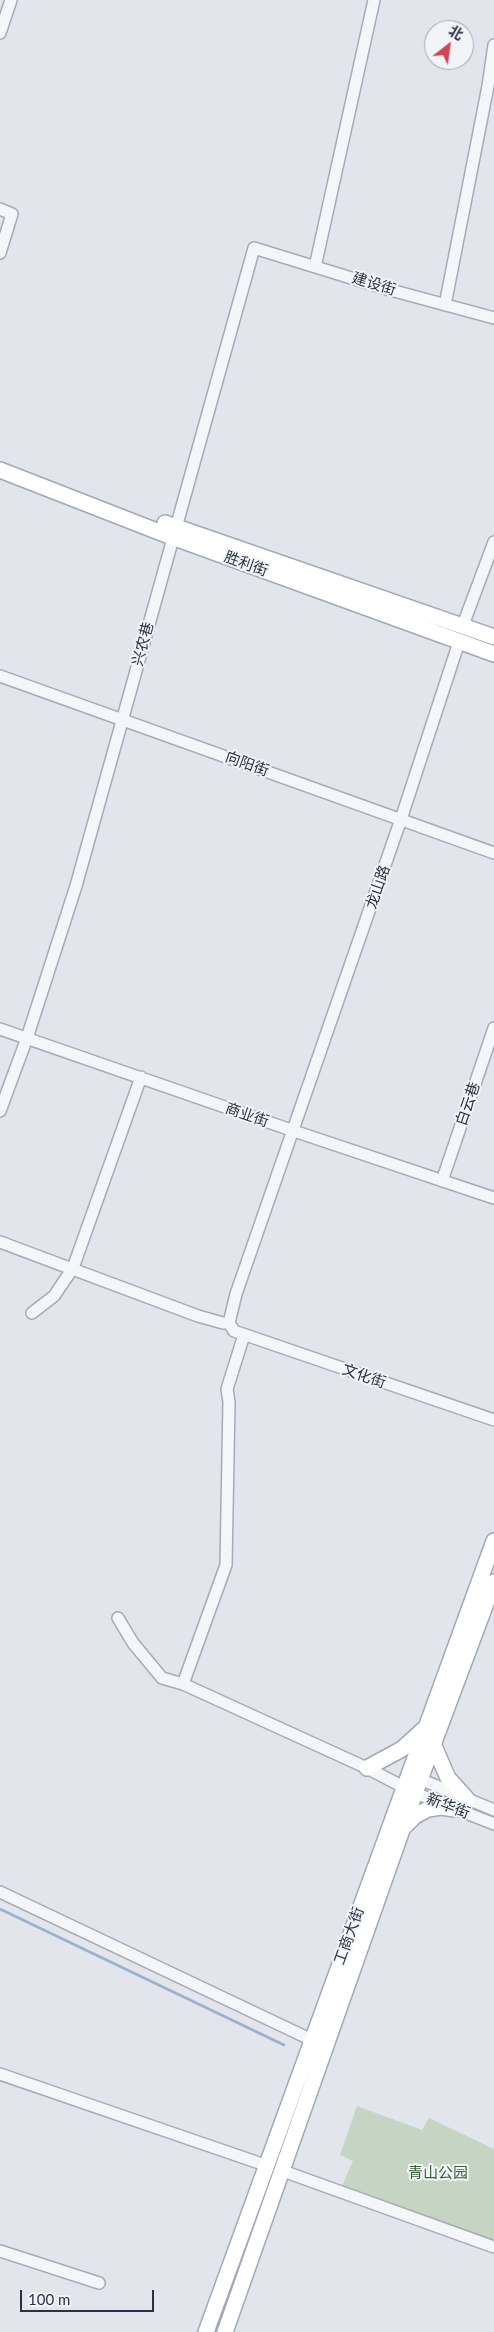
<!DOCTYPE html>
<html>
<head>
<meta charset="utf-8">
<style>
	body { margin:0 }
	#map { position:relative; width:494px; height:2332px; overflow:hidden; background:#e2e5eb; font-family:Lato,"Noto Sans SC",sans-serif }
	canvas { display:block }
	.north { position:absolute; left:424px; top:20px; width:50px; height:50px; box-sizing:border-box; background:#f2f4f8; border:1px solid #a2a6b0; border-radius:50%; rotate:30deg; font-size:14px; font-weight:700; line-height:20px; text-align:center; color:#2a3144 }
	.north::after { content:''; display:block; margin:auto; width:18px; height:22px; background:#d24551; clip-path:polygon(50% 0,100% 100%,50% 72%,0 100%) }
	.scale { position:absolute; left:20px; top:2290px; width:134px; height:22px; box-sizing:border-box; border:2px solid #2a3144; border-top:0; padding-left:6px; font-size:15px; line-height:18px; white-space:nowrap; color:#2a3144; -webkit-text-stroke:4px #f2f4f8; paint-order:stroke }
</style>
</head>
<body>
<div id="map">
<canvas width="494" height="2332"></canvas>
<div class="north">北</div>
<div class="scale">100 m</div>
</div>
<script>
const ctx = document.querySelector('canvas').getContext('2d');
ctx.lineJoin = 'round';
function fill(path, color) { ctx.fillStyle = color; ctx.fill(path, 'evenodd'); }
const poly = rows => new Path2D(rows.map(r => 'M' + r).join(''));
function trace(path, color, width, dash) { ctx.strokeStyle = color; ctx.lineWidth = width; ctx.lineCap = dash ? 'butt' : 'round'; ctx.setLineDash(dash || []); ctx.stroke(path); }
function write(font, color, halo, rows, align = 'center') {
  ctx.font = font + ' Lato,"Noto Sans SC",sans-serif'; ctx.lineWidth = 4; ctx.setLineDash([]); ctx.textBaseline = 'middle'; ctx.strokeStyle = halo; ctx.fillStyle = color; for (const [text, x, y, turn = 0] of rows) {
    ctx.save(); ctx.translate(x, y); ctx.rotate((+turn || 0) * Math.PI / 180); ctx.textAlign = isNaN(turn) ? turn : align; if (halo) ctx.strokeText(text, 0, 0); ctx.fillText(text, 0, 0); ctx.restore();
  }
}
fill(poly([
	[357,2106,422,2130,429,2118,494,2149,494,2241,342,2186,353,2161,340,2155]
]), '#c6d5c3');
trace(poly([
	[0,1909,284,2045]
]), '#9cb0cc', 2.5);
const minor = poly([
	[0,33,11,0],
	[0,209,12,214,0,253],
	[315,267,374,0],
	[445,305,488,86,494,45],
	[463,625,494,542],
	[459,642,401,819,236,1294,229,1323,234,1331,494,1420],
	[0,676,494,853],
	[0,1029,294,1131,494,1198],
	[0,1111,27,1038,76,886,254,248,387,289,494,318],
	[442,1181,494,1028],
	[0,1242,198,1316,223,1323,229,1323],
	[32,1313,54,1296,73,1268,141,1077],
	[118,1618,133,1643,162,1678,183,1684,367,1768,415,1793,494,1824],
	[183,1684,226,1565,229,1402,227,1389,244,1335],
	[415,1777,494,1810],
	[0,1892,312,2040],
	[0,2074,265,2165],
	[283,2171,494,2247],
	[0,2251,99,2283]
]);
const major = poly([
	[0,470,172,537,494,654],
	[165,523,494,637],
	[434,1746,448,1778,467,1799],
	[367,1768,402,1749,424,1729],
	[405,1826,415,1816,428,1809,441,1807,455,1809],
	[206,2332,494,1541],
	[225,2332,415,1793,494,1582]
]);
trace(minor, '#a7abb6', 14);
trace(major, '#a1a8b7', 18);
trace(minor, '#f5f6f9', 11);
trace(major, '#fff', 15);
write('15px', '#2a3144', '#f2f4f8', [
	["建设街",374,284,17],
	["胜利街",246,564,20],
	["兴农巷",143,644,-75],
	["向阳街",247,764,20],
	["龙山路",378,887,-71],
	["白云巷",468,1104,-71],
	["商业街",247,1115,19],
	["文化街",364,1376,19],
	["新华街",448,1806,21],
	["工商大街",349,1936,-70]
]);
write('15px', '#3b6036', '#f2f4f8', [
	["青山公园",438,2173]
]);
</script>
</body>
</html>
